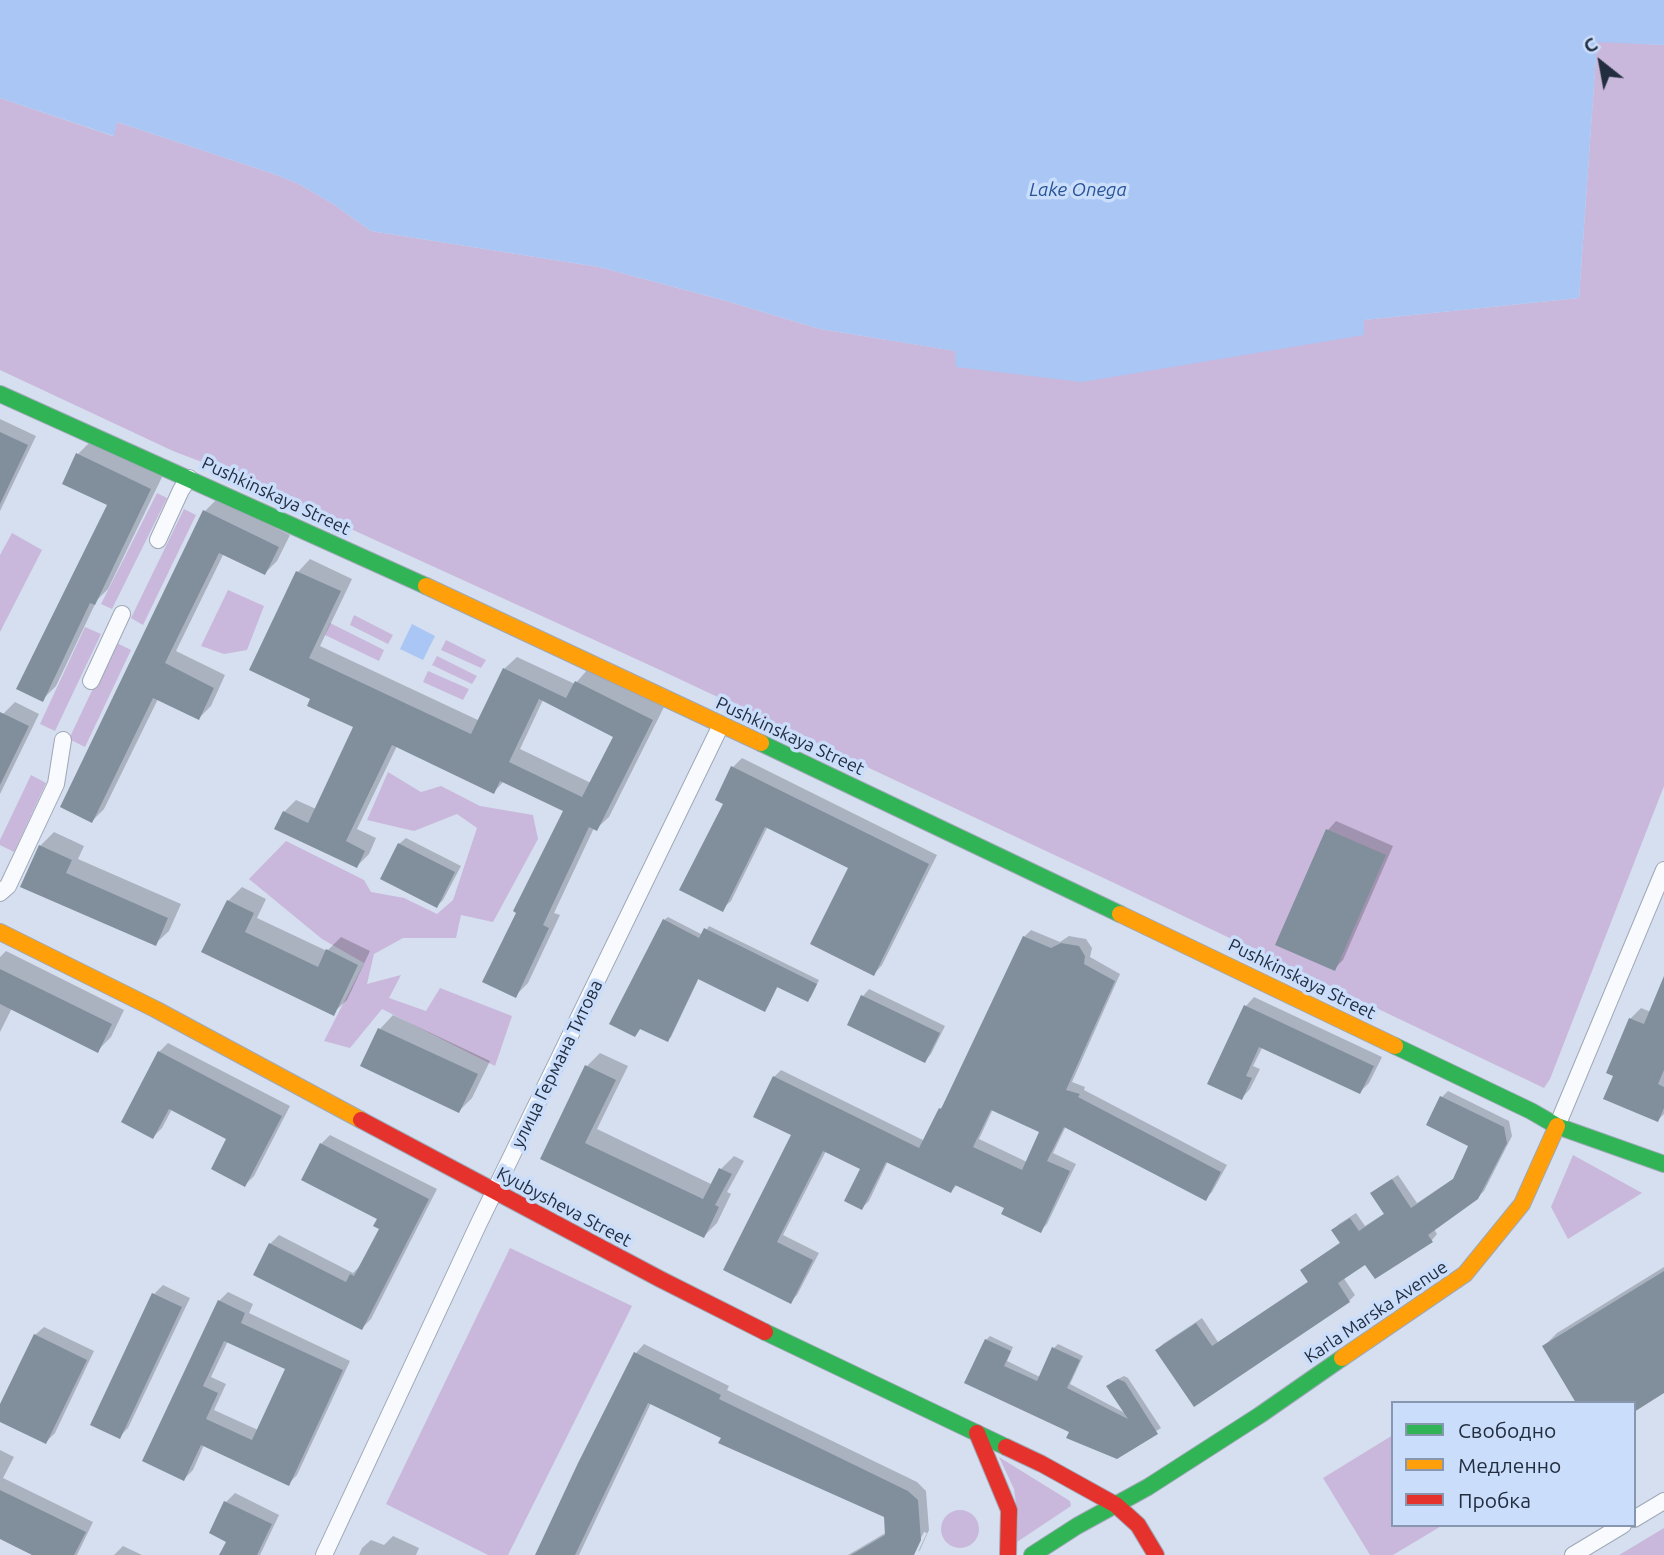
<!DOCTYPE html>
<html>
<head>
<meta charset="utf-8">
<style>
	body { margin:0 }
	#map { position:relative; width:1664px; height:1555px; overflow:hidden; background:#d5dfef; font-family:Ubuntu,sans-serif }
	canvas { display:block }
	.legend { position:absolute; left:1391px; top:1401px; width:245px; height:126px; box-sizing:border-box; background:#caddfa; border:2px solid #8797b0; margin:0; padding:9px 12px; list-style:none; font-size:21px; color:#222e40 }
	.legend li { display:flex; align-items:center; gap:14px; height:35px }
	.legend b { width:35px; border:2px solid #8797b0 }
	.north { position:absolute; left:1566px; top:28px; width:70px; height:70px; -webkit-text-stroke:5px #caddfa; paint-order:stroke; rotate:329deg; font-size:19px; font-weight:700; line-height:28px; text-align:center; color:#222e40 }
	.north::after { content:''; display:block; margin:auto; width:24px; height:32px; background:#222e40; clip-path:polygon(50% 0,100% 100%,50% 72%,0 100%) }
</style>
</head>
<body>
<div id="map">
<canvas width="1664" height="1555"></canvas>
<ul class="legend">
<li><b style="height:9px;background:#30b455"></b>Свободно</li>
<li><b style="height:9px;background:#ff9f0a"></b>Медленно</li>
<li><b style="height:9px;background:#e5322d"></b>Пробка</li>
</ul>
<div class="north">С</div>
</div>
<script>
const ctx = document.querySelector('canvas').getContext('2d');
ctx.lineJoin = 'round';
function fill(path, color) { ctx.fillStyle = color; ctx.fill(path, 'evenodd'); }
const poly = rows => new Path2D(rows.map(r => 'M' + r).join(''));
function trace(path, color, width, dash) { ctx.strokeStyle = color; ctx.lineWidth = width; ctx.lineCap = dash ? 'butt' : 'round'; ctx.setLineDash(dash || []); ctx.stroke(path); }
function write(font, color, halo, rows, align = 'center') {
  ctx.font = font + ' Ubuntu,sans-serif'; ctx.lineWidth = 7; ctx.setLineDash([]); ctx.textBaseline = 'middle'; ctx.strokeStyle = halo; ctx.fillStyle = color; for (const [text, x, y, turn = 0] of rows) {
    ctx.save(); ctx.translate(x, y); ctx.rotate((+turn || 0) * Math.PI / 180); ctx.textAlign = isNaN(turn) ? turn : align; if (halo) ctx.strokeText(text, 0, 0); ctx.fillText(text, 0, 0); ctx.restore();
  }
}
fill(poly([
	[1597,41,1664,45,1664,786,1550,1079,1544,1088,1110,881,658,669,215,467,173,451,0,370,0,98,113,136,117,122,271,173,299,184,333,204,371,231,599,267,723,300,820,329,956,351,956,367,1364,334,1363,320,1579,298],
	[157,493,167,498,112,609,101,604],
	[184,509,196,515,143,625,131,618],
	[12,533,42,550,0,632,0,555],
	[228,590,264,606,247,650,224,654,201,646],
	[354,615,393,635,388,644,350,625],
	[330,623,384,650,379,661,325,635],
	[85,627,101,634,55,731,40,724],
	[446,640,486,660,481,668,441,650],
	[115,642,131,650,85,747,69,739],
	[437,656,477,676,472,684,432,665],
	[428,671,469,689,463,700,423,682],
	[388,772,421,792,441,786,480,806,533,815,538,839,493,922,461,915,456,938,403,938,374,954,367,984,401,975,389,998,426,1011,440,988,512,1016,495,1066,382,1009,350,1048,324,1041,364,963,322,939,249,879,286,841,364,880,371,892,404,898,437,914,453,900,477,828,457,814,414,831,367,820],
	[31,775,46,783,14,852,0,845,0,840],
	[1573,1155,1642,1193,1568,1239,1551,1207],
	[510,1248,632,1306,508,1555,488,1555,386,1504],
	[1393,1435,1393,1525,1443,1525,1393,1555,1370,1555,1323,1478],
	[999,1457,1070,1501,1071,1506,1017,1542,1018,1519,1014,1489],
	'941 1529a19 19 0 1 1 38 0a19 19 0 1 1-38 0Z',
	[1664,1528,1664,1555,1619,1555]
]), '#c9b8db');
fill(poly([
	[0,0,1664,0,1664,45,1597,42,1579,298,1364,320,1364,335,1082,382,956,367,955,351,820,329,723,300,599,267,371,231,333,204,299,184,271,173,117,122,114,136,0,98],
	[412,624,435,636,423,660,400,649]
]), '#a9c6f5');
fill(poly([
	[0,419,36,436,0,511],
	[91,441,163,475,108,589,97,600,56,686,42,700,109,505,78,454],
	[217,499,290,535,277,561,265,573,224,553,176,651,225,675,211,706,199,718,158,699,104,809,92,821,205,511],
	[310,559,352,579,320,646,480,721,504,669,517,657,575,684,588,669,664,707,609,817,596,829,594,828,554,913,560,915,528,983,516,995,566,811,504,781,494,792,397,746,357,829,376,838,369,854,357,866,284,812,296,800,316,809,355,727,312,698,252,669,298,572],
	[543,700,615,736,591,783,520,749],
	[15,702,39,714,0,794,0,719,3,714],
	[742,758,937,855,882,965,874,974,851,867,768,826,731,901,722,909,725,803,733,767],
	[1336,821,1393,846,1343,960,1334,969,1328,830],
	[54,832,84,846,78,859,181,904,169,931,155,944,23,886,40,846],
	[406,838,461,866,443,900,437,906,399,844],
	[242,887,266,899,257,918,327,951,341,937,370,951,347,1000,333,1013,204,951,228,901],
	[668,917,703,935,709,926,819,980,811,997,807,1000,778,986,768,1006,765,1010,699,978,671,1037,667,1040,641,1028,635,1035,664,920],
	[1031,930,1060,942,1069,936,1086,939,1092,948,1090,957,1120,974,1072,1082,1085,1087,1084,1090,1227,1165,1212,1192,1205,1199,1066,1126,1053,1153,1076,1164,1047,1224,1040,1231,1006,1207,958,1184,951,1191,888,1161,869,1201,862,1208,862,1169,826,1151,783,1235,819,1253,797,1295,790,1302,725,1269,794,1134,774,1077,781,1070,925,1141,940,1109,945,1104,1024,937],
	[993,1109,1042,1131,1027,1162,979,1139],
	[6,951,124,1010,111,1037,97,1051,12,1008,0,1032,0,957],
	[1664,980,1664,1114,1658,1120,1615,1075,1630,1019,1641,1008,1651,1012],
	[869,989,945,1026,931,1054,925,1061,863,996],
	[1254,997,1382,1057,1369,1083,1360,1092,1263,1046,1253,1066,1260,1069,1250,1089,1242,1098,1246,1006],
	[393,1015,490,1061,472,1098,459,1111,362,1065,380,1029],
	[168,1043,290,1106,254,1176,245,1185,229,1138,172,1109,162,1128,153,1137,159,1052],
	[600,1053,628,1066,597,1129,713,1185,721,1169,734,1156,744,1161,727,1192,731,1194,717,1223,704,1236,543,1159,587,1066],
	[1448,1091,1509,1121,1512,1136,1484,1191,1477,1198,1434,1229,1437,1234,1432,1240,1365,1262,1343,1277,1355,1295,1349,1301,1194,1405,1157,1350,1163,1344,1202,1318,1218,1342,1309,1281,1308,1265,1341,1242,1333,1230,1339,1224,1356,1213,1365,1226,1385,1213,1372,1193,1378,1188,1398,1175,1417,1203,1456,1177,1471,1146,1428,1124,1442,1097],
	[330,1135,437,1189,371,1319,362,1328,270,1244,279,1235,353,1273,360,1266,381,1228,379,1219,321,1144],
	[1664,1267,1664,1391,1634,1403,1544,1346,1557,1333],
	[163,1285,190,1298,128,1428,119,1437,154,1294],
	[228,1292,253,1304,249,1313,350,1361,297,1475,288,1484,204,1445,193,1470,184,1479,219,1301],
	[228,1341,287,1369,258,1430,214,1410,226,1384,211,1377],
	[44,1327,94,1351,55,1433,46,1442,0,1420,0,1408,35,1335],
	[990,1336,1013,1347,1007,1361,1040,1377,1054,1348,1058,1344,1083,1356,1070,1384,1125,1413,1112,1382,1124,1376,1128,1378,1161,1428,1116,1457,1071,1431,967,1383,986,1340],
	[644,1344,729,1386,727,1390,917,1482,926,1491,929,1530,920,1550,918,1552,927,1533,924,1532,912,1555,848,1555,887,1532,886,1516,651,1403,579,1555,537,1555,636,1353],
	[0,1450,14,1457,3,1478,93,1522,77,1555,36,1555,0,1537],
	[235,1493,279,1515,260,1555,221,1555,228,1541,211,1532,226,1502],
	[393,1536,419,1548,416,1555,359,1555,362,1548,371,1540,384,1545],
	[123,1546,142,1555,114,1555]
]), '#0003');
fill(poly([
	[0,432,28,445,0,504],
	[76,453,151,489,95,605,90,603,43,702,16,689,107,505,62,484],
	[203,510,279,547,265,575,219,553,165,663,214,688,199,720,153,698,92,823,60,807],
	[296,571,341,591,309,658,471,734,503,668,566,698,575,681,653,720,597,831,589,827,543,925,549,928,516,998,482,982,516,913,513,911,563,811,500,781,494,794,392,745,346,841,365,851,357,868,274,829,283,811,308,823,353,727,307,706,310,699,249,670],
	[539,699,613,737,582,797,509,762],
	[0,712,29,726,0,785],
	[731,766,929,864,874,976,810,944,848,868,765,827,723,912,679,890,723,804,715,800],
	[1326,829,1386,855,1335,971,1275,945],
	[398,843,455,872,437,908,380,879],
	[39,845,72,860,66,873,168,918,156,946,20,887],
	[227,900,254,913,245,932,318,967,326,949,358,965,334,1016,201,952],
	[663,919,699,938,704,928,817,984,808,1002,777,987,765,1012,698,979,668,1042,640,1029,635,1037,609,1024],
	[1023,936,1051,948,1061,943,1079,946,1085,956,1084,964,1115,981,1066,1090,1080,1094,1078,1097,1221,1172,1206,1201,1064,1127,1047,1161,1070,1171,1041,1233,1001,1214,1004,1208,955,1185,951,1193,886,1162,862,1210,844,1201,860,1169,823,1151,777,1242,813,1260,791,1304,723,1270,791,1135,753,1117,773,1076,919,1148,939,1108,941,1109],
	[991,1110,1039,1132,1022,1170,973,1147],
	[0,969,112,1024,98,1053,0,1004],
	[1664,976,1664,1070,1658,1084,1664,1087,1664,1108,1658,1122,1603,1099,1613,1076,1606,1073,1629,1018,1644,1024],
	[861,995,940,1033,925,1063,847,1025],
	[1244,1005,1374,1066,1360,1094,1259,1047,1246,1076,1252,1078,1242,1100,1207,1084],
	[378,1028,478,1074,459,1113,360,1066],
	[158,1051,282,1116,245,1187,211,1169,226,1139,169,1109,153,1139,121,1122],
	[585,1065,616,1080,585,1143,703,1199,719,1168,732,1174,715,1205,719,1207,704,1238,540,1159],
	[1440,1096,1504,1127,1507,1143,1478,1199,1428,1235,1433,1242,1375,1279,1365,1265,1338,1283,1350,1302,1194,1407,1155,1350,1196,1323,1212,1346,1308,1282,1300,1270,1340,1243,1331,1230,1350,1218,1359,1231,1384,1214,1370,1193,1392,1179,1411,1208,1453,1179,1468,1146,1426,1125],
	[320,1143,429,1199,362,1330,253,1275,269,1243,346,1282,350,1274,354,1276,379,1229,373,1226,377,1219,301,1180],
	[1664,1271,1664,1393,1634,1412,1634,1403,1576,1403,1542,1346],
	[152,1293,182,1307,120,1439,90,1425],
	[218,1300,245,1313,241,1323,343,1370,289,1486,201,1445,184,1481,142,1461],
	[224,1341,285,1369,252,1440,206,1419,218,1393,203,1386],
	[34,1334,87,1360,46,1444,0,1422,0,1404],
	[985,1339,1011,1351,1004,1366,1037,1381,1052,1347,1080,1360,1067,1388,1128,1419,1106,1386,1118,1379,1125,1382,1158,1434,1117,1459,1066,1438,1069,1432,964,1383],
	[634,1352,721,1395,719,1399,908,1491,918,1500,921,1540,914,1555,851,1555,885,1535,884,1517,718,1443,721,1438,648,1403,575,1555,535,1555,578,1463],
	[0,1490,86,1532,74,1555,32,1555,0,1539],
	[224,1501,272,1524,257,1555,219,1555,226,1542,209,1533]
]), '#818f9c');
const street = poly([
	[158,540,181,490,189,478],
	[91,681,122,614],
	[0,893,8,886,56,784,63,740],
	[1557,1126,1664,870],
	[1634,1519,1664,1501],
	[324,1555,478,1225,721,725],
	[1573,1555,1623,1525]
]);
const fast = poly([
	[0,394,426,586],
	[761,743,1120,914],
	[1395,1046,1531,1111,1557,1126,1664,1164],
	[765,1332,1006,1447],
	[1032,1555,1077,1526,1148,1487,1260,1415,1342,1358]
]);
const slow = poly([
	[426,586,761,743],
	[1120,914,1395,1046],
	[0,932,155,1009,361,1120],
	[1342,1358,1465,1274,1522,1204,1557,1126]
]);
const jam = poly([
	[361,1120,660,1279,765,1332],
	[977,1433,1009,1510,1008,1555],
	[1006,1447,1042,1464,1116,1505,1138,1525,1156,1555]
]);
trace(street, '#9ea8b7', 18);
trace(fast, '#9ea8b7', 18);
trace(slow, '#9ea8b7', 18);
trace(jam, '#9ea8b7', 18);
trace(street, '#f9fafd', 16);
trace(fast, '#30b455', 16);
trace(slow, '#ff9f0a', 16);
trace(jam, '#e5322d', 16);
write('18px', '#222e40', '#caddfa', [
	["Pushkinskaya Street",276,496,25],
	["Pushkinskaya Street",790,736,25],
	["Pushkinskaya Street",1302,979,26],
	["улица Германа Титова",557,1064,-64],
	["Kyubysheva Street",564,1207,28],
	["Karla Marska Avenue",1376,1312,-34]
]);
write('italic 19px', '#275399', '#caddfa', [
	["Lake Onega",1078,190]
]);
</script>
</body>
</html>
